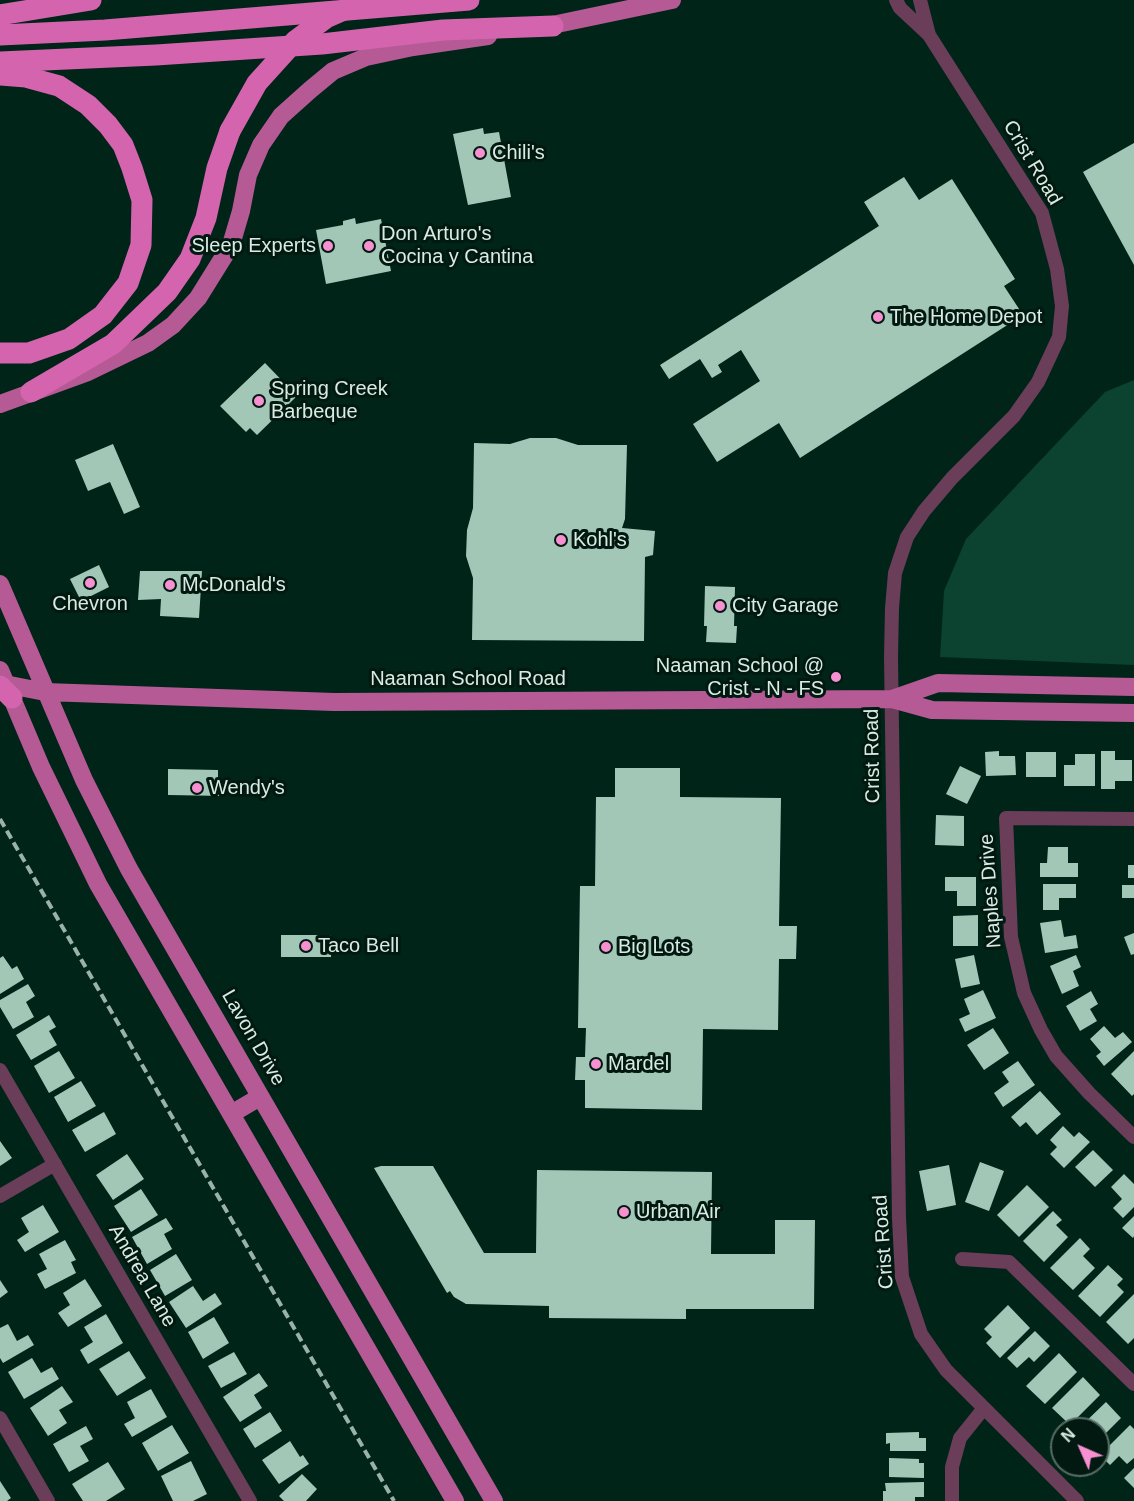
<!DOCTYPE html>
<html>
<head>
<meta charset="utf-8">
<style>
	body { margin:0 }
	#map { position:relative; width:1134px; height:1501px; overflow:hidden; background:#012418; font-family:Arial,sans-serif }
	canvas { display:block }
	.north { position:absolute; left:1050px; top:1417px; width:60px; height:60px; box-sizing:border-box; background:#011910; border:2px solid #576d64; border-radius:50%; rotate:315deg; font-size:16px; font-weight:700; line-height:24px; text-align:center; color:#d9ebe3 }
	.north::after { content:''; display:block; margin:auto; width:21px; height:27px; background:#f690d0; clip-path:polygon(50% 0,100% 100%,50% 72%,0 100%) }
</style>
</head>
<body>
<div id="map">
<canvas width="1134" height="1501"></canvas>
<div class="north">N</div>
</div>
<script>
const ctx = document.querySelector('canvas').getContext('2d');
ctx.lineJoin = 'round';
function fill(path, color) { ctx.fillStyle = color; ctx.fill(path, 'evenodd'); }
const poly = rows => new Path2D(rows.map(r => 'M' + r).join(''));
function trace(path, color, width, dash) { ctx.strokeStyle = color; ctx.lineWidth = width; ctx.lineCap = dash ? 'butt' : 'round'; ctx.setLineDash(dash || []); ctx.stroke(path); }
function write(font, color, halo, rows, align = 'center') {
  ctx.font = font + ' Arial,sans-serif'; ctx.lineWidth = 6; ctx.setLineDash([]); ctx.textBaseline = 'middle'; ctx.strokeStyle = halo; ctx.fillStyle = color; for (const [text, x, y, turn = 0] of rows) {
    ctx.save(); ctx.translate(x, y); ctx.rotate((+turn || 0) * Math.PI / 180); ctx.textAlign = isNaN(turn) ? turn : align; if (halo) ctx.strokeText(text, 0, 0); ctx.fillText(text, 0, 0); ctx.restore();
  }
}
fill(poly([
	[1134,380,1134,665,940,657,944,591,966,539,1105,392]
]), '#0b4230');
fill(poly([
	[483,128,484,134,499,132,511,197,468,205,453,134],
	[1134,143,1134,265,1083,172],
	[904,177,919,200,952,179,1015,279,1004,286,1023,315,800,458,779,423,717,462,693,424,760,381,741,350,718,365,722,372,712,378,700,359,669,379,660,365,879,226,864,202],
	[355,218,356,224,381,219,391,271,326,284,316,230,343,225,343,221],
	[265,363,297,396,257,435,250,428,246,432,220,406],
	[530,438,556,438,578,445,627,445,625,519,622,528,655,531,653,555,645,557,644,641,472,640,473,578,466,556,467,530,473,508,474,443,510,444],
	[113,444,140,507,124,514,110,482,88,491,75,460],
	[99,565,109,587,81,601,70,579],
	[140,571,202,571,199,618,160,616,161,599,138,600],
	[705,586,735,587,734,626,737,626,736,643,706,642,707,626,704,626],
	[999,751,999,756,1015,756,1016,775,986,776,985,752],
	[1101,751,1115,751,1115,760,1132,760,1132,781,1115,781,1115,789,1101,789],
	[1026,752,1056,752,1056,777,1026,777],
	[1075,754,1095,754,1095,786,1064,786,1064,765,1075,765],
	[960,766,981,776,967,804,946,794],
	[615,768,680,768,680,797,781,798,779,926,797,926,796,959,779,959,778,1030,703,1029,702,1110,585,1108,585,1080,575,1080,576,1057,585,1057,586,1028,578,1028,580,886,595,886,596,797,615,797],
	[168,769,218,770,218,782,226,782,225,796,168,795],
	[936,815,964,816,964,846,935,845],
	[1048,847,1068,847,1068,863,1078,863,1078,877,1040,877,1040,863,1047,863],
	[1128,865,1134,865,1134,878,1128,878],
	[945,877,976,877,976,906,957,906,957,891,945,891],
	[1043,884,1076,884,1076,898,1059,898,1059,910,1043,910],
	[1122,885,1134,885,1134,898,1122,898],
	[978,915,978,946,953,946,953,916],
	[1061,920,1064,937,1076,935,1078,948,1045,953,1040,923],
	[1134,933,1134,954,1131,955,1124,937],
	[281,935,331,935,331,957,281,957],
	[974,955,980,984,961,988,955,959],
	[1076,955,1081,967,1073,971,1079,986,1062,994,1050,966],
	[3,956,12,969,17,966,24,979,0,994,0,958],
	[28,984,35,996,26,1002,34,1017,13,1029,0,1007,0,1000],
	[983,990,996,1018,965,1032,959,1019,970,1014,964,999],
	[1091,991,1098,1004,1090,1009,1097,1021,1080,1031,1066,1006],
	[49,1015,56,1027,49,1031,57,1045,31,1060,16,1035],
	[1104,1026,1115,1038,1123,1032,1132,1042,1104,1066,1096,1056,1101,1052,1090,1039],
	[993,1028,1009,1053,984,1070,967,1045],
	[59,1051,75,1078,49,1093,34,1066],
	[1134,1051,1134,1094,1132,1096,1111,1074],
	[1018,1061,1035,1085,1003,1107,994,1093,1009,1082,1002,1072],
	[81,1081,96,1106,68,1122,54,1097],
	[1040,1091,1061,1114,1037,1135,1026,1122,1020,1127,1011,1117],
	[104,1112,116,1134,85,1152,72,1130],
	[1063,1126,1074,1137,1079,1132,1090,1142,1064,1168,1050,1154,1057,1147,1050,1140],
	[0,1141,12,1158,0,1166],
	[1093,1150,1113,1170,1095,1187,1075,1167],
	[127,1154,144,1179,113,1200,96,1175],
	[980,1162,1004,1171,989,1211,965,1202],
	[949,1165,956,1205,927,1211,919,1171],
	[381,1166,433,1166,484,1253,536,1253,537,1170,712,1172,711,1254,775,1254,775,1220,815,1220,814,1309,686,1309,686,1319,549,1318,549,1306,466,1304,454,1297,450,1291,447,1293,374,1168],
	[1124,1174,1134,1184,1134,1207,1123,1218,1113,1208,1122,1199,1111,1187],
	[1027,1185,1049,1207,1019,1237,997,1215],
	[141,1189,158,1215,131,1232,114,1206],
	[43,1205,59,1232,25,1252,17,1240,29,1232,21,1218],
	[1053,1211,1062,1220,1056,1225,1068,1237,1044,1262,1023,1241],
	[1134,1216,1134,1236,1133,1238,1122,1228],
	[166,1218,173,1229,164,1234,172,1249,147,1264,132,1237],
	[1080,1238,1090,1249,1083,1256,1095,1268,1073,1290,1050,1268],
	[65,1240,76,1260,71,1262,76,1273,45,1289,37,1274,47,1269,39,1254],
	[176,1254,192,1280,165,1296,150,1270],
	[1108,1265,1123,1279,1117,1285,1124,1292,1100,1317,1078,1296],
	[85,1279,102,1306,68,1327,58,1313,70,1305,63,1293],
	[0,1280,8,1292,0,1298],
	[193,1286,203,1301,215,1293,222,1304,186,1328,169,1302],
	[1134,1294,1134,1338,1128,1344,1106,1322],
	[1008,1305,1030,1328,1000,1358,986,1343,992,1337,984,1329],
	[106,1314,123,1343,88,1364,80,1350,93,1342,84,1327],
	[214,1317,229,1343,203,1359,188,1332],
	[8,1324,17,1341,28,1335,34,1345,3,1363,0,1358,0,1328],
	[1035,1331,1050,1346,1034,1362,1029,1357,1017,1368,1007,1358],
	[129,1351,146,1378,117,1396,99,1369],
	[234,1352,247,1374,221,1388,208,1366],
	[1059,1353,1077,1372,1045,1404,1026,1386],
	[32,1358,41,1373,52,1367,59,1379,24,1399,8,1372],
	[259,1373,268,1386,254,1395,262,1408,240,1422,223,1397],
	[1083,1377,1100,1395,1070,1425,1052,1408],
	[62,1386,73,1402,59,1410,67,1423,48,1436,30,1408],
	[151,1389,167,1417,132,1437,124,1424,135,1418,127,1402],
	[1106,1402,1121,1418,1098,1441,1098,1429,1078,1429],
	[270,1412,282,1431,255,1448,243,1429],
	[172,1425,189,1453,158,1471,142,1443],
	[1130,1425,1134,1429,1134,1458,1127,1464,1119,1456,1110,1465,1100,1455],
	[86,1426,93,1439,80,1446,89,1461,69,1472,53,1444],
	[919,1432,919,1438,926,1438,926,1451,890,1451,890,1443,886,1444,886,1433],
	[290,1441,300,1457,303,1455,309,1464,279,1484,262,1460],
	[889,1458,919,1459,919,1463,924,1463,924,1478,889,1477],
	[191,1461,207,1494,193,1501,173,1501,161,1476],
	[108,1462,125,1489,106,1501,83,1501,72,1484],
	[1134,1468,1134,1488,1124,1478],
	[302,1474,317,1489,306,1501,284,1501,279,1496],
	[0,1481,11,1498,7,1501,0,1501],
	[924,1482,924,1497,915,1497,915,1501,883,1501,883,1491,886,1491,885,1483]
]), '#a2c7b7');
trace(poly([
	[896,0,900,8,929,35,1042,213,1057,269,1062,306,1059,337,1038,382,1014,416,952,478,924,511,907,537,895,573,892,608,891,657,899,1218,902,1277,921,1334,946,1370,1077,1501],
	[920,0,929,35],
	[1134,819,1006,818,1011,937,1024,993,1041,1030,1056,1056,1089,1093,1134,1137],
	[0,1070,250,1501],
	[0,1196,55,1164],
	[962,1259,1009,1262,1134,1384],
	[0,1418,48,1501],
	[952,1501,952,1467,960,1438,984,1408]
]), '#6a3d59', 14);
trace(poly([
	[538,28,672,0],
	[0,404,88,372,148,343,173,325,198,298,231,245,241,211,248,175,261,145,281,116,310,90,333,71,366,57,413,47,488,36],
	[0,584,84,780,129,869,494,1501],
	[0,670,41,767,98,884,455,1501],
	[0,683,45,692,334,702,892,699,932,710,1134,713],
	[892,699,938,683,1134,687],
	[231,1114,260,1097]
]), '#b65a96', 18);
trace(poly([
	[0,15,91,0],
	[0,35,105,30,469,0],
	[0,62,156,55,322,44,443,30,553,26],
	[0,75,26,77,59,86,88,105,108,125,123,145,132,168,142,200,141,245,128,283,103,315,69,339,29,353,0,353],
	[31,392,113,344,167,292,190,259,206,218,217,168,230,131],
	[0,686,12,698]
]), '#d564ae', 21);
trace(poly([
	[0,819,394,1501]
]), '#9bb2a8', 4, [9, 4.5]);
trace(poly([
	[230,131,257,83,295,41,326,18,367,0]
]), '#d564ae', 21);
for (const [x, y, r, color] of [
	[480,153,6,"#f690d0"],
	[328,246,6,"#f690d0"],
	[369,246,6,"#f690d0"],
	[878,317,6,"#f690d0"],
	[259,401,6,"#f690d0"],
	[561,540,6,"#f690d0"],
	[90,583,6,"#f690d0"],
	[170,585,6,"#f690d0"],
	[720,606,6,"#f690d0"],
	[836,677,6,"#f690d0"],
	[197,788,6,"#f690d0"],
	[306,946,6,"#f690d0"],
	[606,947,6,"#f690d0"],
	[596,1064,6,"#f690d0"],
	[624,1212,6,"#f690d0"]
]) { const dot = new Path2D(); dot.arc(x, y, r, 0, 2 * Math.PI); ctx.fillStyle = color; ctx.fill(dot); trace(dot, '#011910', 2); }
write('20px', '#d9ebe3', '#011910', [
	["Chili's",492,153],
	["Don Arturo's",381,234],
	["Cocina y Cantina",381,257],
	["Sleep Experts",316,246,"right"],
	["The Home Depot",890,317],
	["Spring Creek",271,389],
	["Barbeque",271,412],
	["Kohl's",573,540],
	["McDonald's",182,585],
	["Chevron",90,604,"center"],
	["City Garage",732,606],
	["Naaman School @",824,666,"right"],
	["Crist - N - FS",824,689,"right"],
	["Wendy's",209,788],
	["Taco Bell",318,946],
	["Big Lots",618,947],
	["Mardel",608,1064],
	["Urban Air",636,1212]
], 'left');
write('20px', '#d9ebe3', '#011910', [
	["Crist Road",1032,163,59],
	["Naaman School Road",468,679],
	["Crist Road",873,756,-91],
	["Naples Drive",991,891,-94],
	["Lavon Drive",253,1038,60],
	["Crist Road",884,1242,-94],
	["Andrea Lane",142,1276,60]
]);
</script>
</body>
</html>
